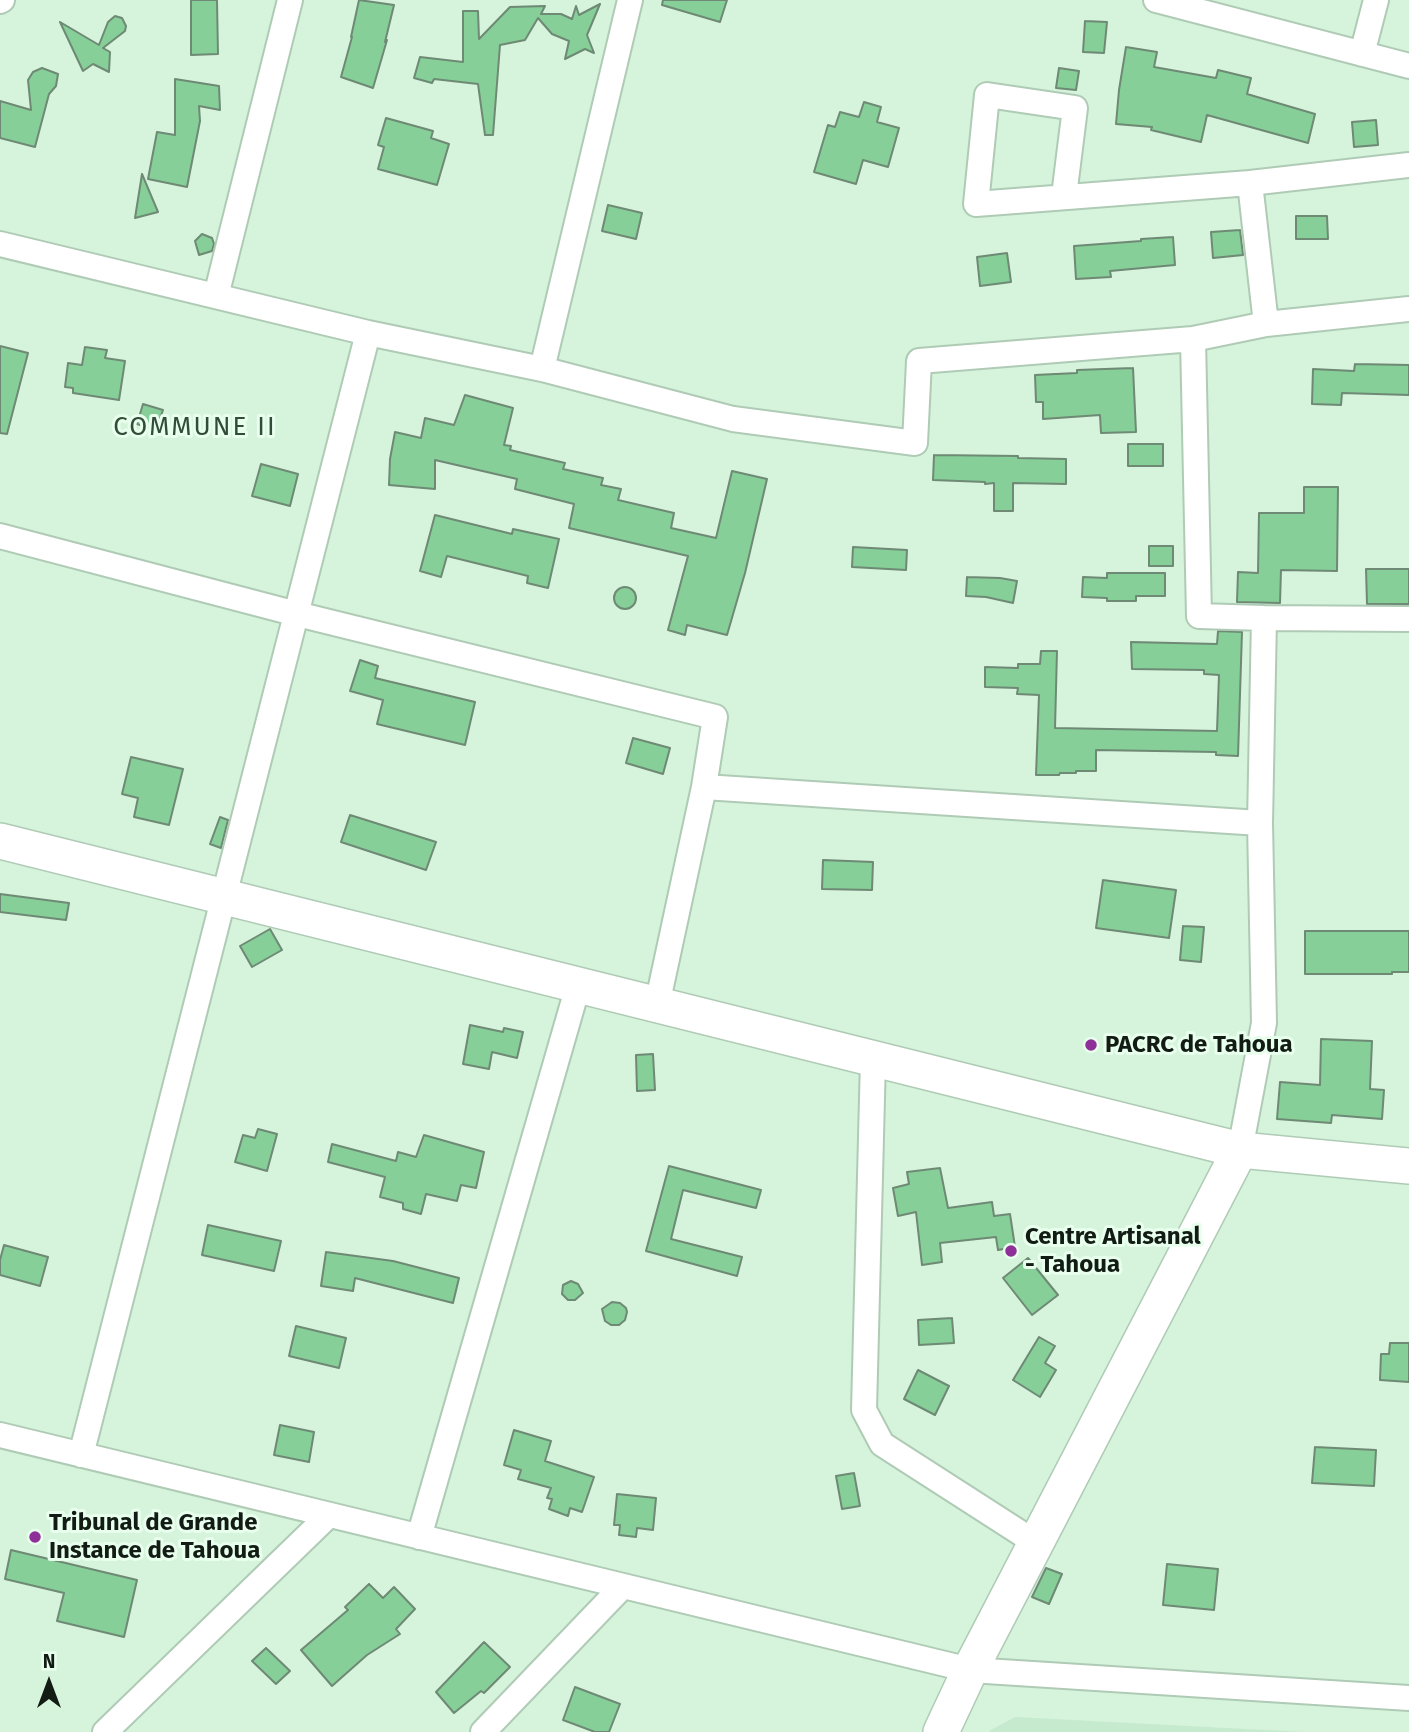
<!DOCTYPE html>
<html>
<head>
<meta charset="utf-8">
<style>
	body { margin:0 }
	#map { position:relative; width:1409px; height:1732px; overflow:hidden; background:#d6f3dc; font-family:"Fira Sans",sans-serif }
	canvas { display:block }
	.north { position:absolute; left:14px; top:1648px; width:70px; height:70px; -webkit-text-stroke:5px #e7ffec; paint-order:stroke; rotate:0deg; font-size:19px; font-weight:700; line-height:28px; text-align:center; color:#121c14 }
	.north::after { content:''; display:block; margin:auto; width:24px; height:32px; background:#121c14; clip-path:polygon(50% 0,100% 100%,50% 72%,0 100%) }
</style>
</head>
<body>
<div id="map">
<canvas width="1409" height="1732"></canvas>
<div class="north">N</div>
</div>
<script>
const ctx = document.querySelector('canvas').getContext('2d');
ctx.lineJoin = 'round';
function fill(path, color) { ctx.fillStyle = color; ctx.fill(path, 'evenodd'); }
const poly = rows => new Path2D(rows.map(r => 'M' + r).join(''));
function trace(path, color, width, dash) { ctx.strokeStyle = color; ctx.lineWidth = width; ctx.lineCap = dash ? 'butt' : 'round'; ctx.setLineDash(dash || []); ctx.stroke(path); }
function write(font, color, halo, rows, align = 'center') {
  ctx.font = font + ' "Fira Sans",sans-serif'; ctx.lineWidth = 6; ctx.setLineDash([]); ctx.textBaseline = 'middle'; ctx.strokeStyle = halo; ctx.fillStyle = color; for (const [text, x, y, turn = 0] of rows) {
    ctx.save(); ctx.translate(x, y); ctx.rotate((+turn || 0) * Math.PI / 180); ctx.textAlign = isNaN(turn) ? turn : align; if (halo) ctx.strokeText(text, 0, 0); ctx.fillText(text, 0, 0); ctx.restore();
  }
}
fill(poly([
	[1015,1717,1303,1732,989,1732,991,1730]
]), '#c6eacd');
const building = poly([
	[191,0,217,0,218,54,191,55,191,0],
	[359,0,394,5,385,42,387,40,373,88,341,77,352,37,351,37,359,0],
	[663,0,727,0,720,22,662,5,663,0],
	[600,4,587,35,594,53,585,49,565,59,569,41,552,34,538,18,525,40,500,45,493,135,485,135,478,84,434,79,432,83,414,78,420,57,463,62,463,11,478,11,479,39,510,7,545,6,541,14,561,14,572,19,576,6,579,15,600,4],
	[115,16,122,18,126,26,125,31,103,48,110,52,109,72,93,64,83,71,60,22,99,45,108,22,115,16],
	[1085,21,1107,22,1104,53,1083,52,1085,21],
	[1126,47,1157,52,1154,67,1216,78,1218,70,1251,78,1247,94,1315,114,1308,143,1207,115,1201,142,1151,130,1152,127,1116,124,1119,90,1126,47],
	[42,68,58,74,56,86,49,94,35,147,0,138,0,101,31,110,28,80,33,72,42,68],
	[1059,68,1079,71,1076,90,1056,88,1059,68],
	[175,79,219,86,220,110,199,106,200,121,187,187,148,179,157,132,175,135,175,79],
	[864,102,881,107,877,122,899,128,888,167,863,160,856,184,814,172,828,125,835,127,840,112,859,117,864,102],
	[386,118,433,131,431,138,449,144,437,185,378,169,384,147,378,145,386,118],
	[1376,120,1378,145,1354,147,1352,122,1376,120],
	[142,174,158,212,135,218,142,174],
	[608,205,642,213,636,239,602,231,608,205],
	[1296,216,1327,216,1328,239,1296,239,1296,216],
	[1240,230,1243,255,1213,258,1211,232,1240,230],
	[202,234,212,238,214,244,212,251,199,255,195,241,202,234],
	[1173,237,1175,265,1110,271,1111,277,1076,279,1074,246,1141,241,1141,239,1173,237],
	[1007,253,1011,282,980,286,977,257,1007,253],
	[0,346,28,353,7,434,0,433,0,346],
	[85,347,107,350,105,358,125,361,119,400,73,393,73,388,65,387,68,363,82,365,85,347],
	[1355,364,1409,365,1409,395,1342,393,1341,405,1312,404,1313,369,1354,371,1355,364],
	[1133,368,1136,432,1101,433,1100,415,1043,419,1043,402,1036,402,1035,375,1077,373,1077,370,1133,368],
	[465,395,513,408,504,445,511,446,510,450,565,463,563,469,603,478,601,485,621,489,618,500,674,513,671,528,716,538,732,471,767,479,745,573,727,635,687,625,685,635,668,630,688,556,569,528,574,504,515,489,517,479,435,460,435,489,389,485,390,459,395,432,421,438,425,418,454,425,465,395],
	[143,404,163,410,156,430,137,424,143,404],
	[1128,444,1163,444,1163,466,1128,466,1128,444],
	[934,455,1018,456,1018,458,1066,459,1066,484,1013,483,1013,511,994,511,994,483,985,484,985,482,933,480,934,455],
	[261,464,298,474,290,506,252,496,261,464],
	[1304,487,1338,487,1337,571,1281,570,1280,603,1237,602,1238,572,1258,573,1259,513,1304,513,1304,487],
	[435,515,512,534,513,529,559,539,548,588,527,583,528,576,447,556,441,577,420,571,435,515],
	[1149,546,1173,546,1173,566,1149,566,1149,546],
	[853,547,907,550,906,570,852,567,853,547],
	[1366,569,1409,569,1409,604,1367,604,1366,569],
	[1107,573,1165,573,1165,596,1136,596,1136,601,1107,601,1107,598,1082,597,1083,577,1107,578,1107,573],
	[967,577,1000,578,1017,581,1013,603,986,597,966,596,967,577],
	'614 598a11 11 0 1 1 22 0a11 11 0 1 1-22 0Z',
	[1218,631,1242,632,1238,756,1216,755,1216,752,1096,750,1096,771,1076,771,1076,773,1060,773,1059,775,1036,775,1039,695,1017,694,1018,688,985,687,985,667,1018,668,1018,664,1040,664,1041,651,1057,651,1055,728,1217,731,1219,675,1204,674,1204,670,1132,669,1131,642,1217,644,1218,631],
	[360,660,378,666,375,678,475,702,465,745,377,724,383,700,350,691,360,660],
	[633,738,670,748,663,774,626,763,633,738],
	[131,757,183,769,169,825,134,817,138,798,122,794,131,757],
	[350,815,436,842,426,870,341,842,350,815],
	[220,817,228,820,221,848,210,844,220,817],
	[823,860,873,862,872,890,822,889,823,860],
	[1103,880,1176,890,1169,938,1096,928,1103,880],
	[0,894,69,903,66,920,0,912,0,894],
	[1183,926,1204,927,1201,962,1180,960,1183,926],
	[270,929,282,950,252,967,240,946,270,929],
	[1305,931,1409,931,1409,972,1392,972,1392,974,1305,974,1305,931],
	[470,1025,503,1032,504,1028,523,1032,517,1058,492,1052,489,1069,463,1064,470,1025],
	[1321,1039,1372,1041,1370,1089,1384,1090,1382,1119,1332,1115,1331,1123,1277,1119,1280,1082,1320,1085,1321,1039],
	[653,1054,655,1090,637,1091,636,1055,653,1054],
	[258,1129,277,1134,267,1171,235,1162,243,1135,255,1138,258,1129],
	[424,1135,484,1152,476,1188,461,1185,457,1201,426,1194,421,1214,403,1209,403,1203,380,1197,385,1177,328,1162,332,1144,396,1161,398,1152,416,1157,424,1135],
	[669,1166,761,1190,756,1208,683,1190,671,1239,742,1257,737,1276,646,1251,669,1166],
	[940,1168,948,1208,992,1202,994,1216,1010,1214,1015,1247,998,1250,996,1237,940,1243,942,1262,922,1265,916,1212,898,1216,893,1188,909,1184,907,1172,940,1168],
	[208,1225,281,1241,274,1271,202,1255,208,1225],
	[4,1245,48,1257,40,1286,0,1275,0,1260,4,1245],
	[326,1252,393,1261,459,1278,453,1303,355,1278,353,1291,321,1286,326,1252],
	[1028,1258,1058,1295,1032,1315,1003,1278,1028,1258],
	[571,1281,578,1284,583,1293,575,1300,568,1300,562,1294,563,1285,571,1281],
	[612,1302,620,1303,626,1308,627,1312,625,1320,619,1325,611,1325,605,1321,602,1309,612,1302],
	[952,1318,954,1343,919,1345,918,1320,952,1318],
	[296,1326,346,1338,339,1368,289,1356,296,1326],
	[1039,1337,1055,1346,1045,1363,1056,1370,1040,1397,1013,1380,1039,1337],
	[1390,1343,1409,1343,1409,1382,1380,1380,1381,1354,1389,1354,1390,1343],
	[918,1370,949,1386,935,1415,904,1399,918,1370],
	[280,1425,314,1432,309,1462,274,1455,280,1425],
	[514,1430,551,1441,545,1461,594,1477,582,1512,570,1508,568,1516,549,1509,552,1499,547,1498,551,1488,518,1479,521,1470,504,1465,514,1430],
	[1315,1447,1376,1450,1374,1486,1312,1483,1315,1447],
	[854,1473,860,1506,842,1509,836,1476,854,1473],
	[617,1494,656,1498,653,1530,637,1528,636,1537,619,1535,620,1525,614,1525,617,1494],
	[11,1550,137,1580,124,1637,57,1621,64,1593,5,1579,11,1550],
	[1167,1564,1218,1569,1214,1610,1163,1605,1167,1564],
	[1046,1568,1062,1574,1049,1604,1032,1597,1046,1568],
	[369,1584,383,1598,394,1587,415,1609,396,1629,400,1634,367,1655,332,1686,301,1650,348,1610,345,1607,369,1584],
	[484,1642,510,1667,484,1693,481,1691,454,1713,436,1692,484,1642],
	[266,1648,290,1671,276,1684,252,1661,266,1648],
	[575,1687,620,1704,609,1732,595,1732,563,1720,575,1687]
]);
fill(building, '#86cf99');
trace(building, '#6e8974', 2);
const street = poly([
	[1156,0,1409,66],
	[0,1,2,0],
	[1362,54,1376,0],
	[1250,183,1266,324],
	[1064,196,1075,108,987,95,976,204,1250,183,1409,165],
	[0,244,368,333,542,369,733,419,915,443,919,361,1193,339,1266,324,1409,309],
	[216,296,290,0],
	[1193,339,1199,616,1264,618,1409,619],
	[542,369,630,0],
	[0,536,297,614,715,717,704,787,657,1005],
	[704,787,1260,823],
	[873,1059,864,1410,882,1444,1036,1543],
	[1240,1150,1264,1023,1260,823,1264,618],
	[0,1435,970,1670,1409,1698],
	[81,1455,368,333],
	[419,1537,578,986],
	[105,1732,329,1515],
	[483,1732,622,1587]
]);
const secondary = poly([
	[0,841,1240,1150,1409,1166],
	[941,1732,970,1670,1240,1150]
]);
trace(street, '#afcbb5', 28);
trace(secondary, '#afcbb5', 38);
trace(street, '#fff', 24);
trace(secondary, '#fff', 35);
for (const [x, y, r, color] of [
	[1091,1045,7,"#8f2f98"],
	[1011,1251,7,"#8f2f98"],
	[35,1537,7,"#8f2f98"]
]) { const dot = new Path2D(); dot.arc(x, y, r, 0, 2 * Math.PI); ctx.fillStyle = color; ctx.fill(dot); trace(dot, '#e7ffec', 2.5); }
write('bold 24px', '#121c14', '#e7ffec', [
	["PACRC de Tahoua",1105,1045],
	["Centre Artisanal",1025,1237],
	["- Tahoua",1025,1265],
	["Tribunal de Grande",49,1523],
	["Instance de Tahoua",49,1551]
], 'left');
ctx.letterSpacing = '2px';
write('26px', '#334b39', '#e7ffec', [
	["COMMUNE II",195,428]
]);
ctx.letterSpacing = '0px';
</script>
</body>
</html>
